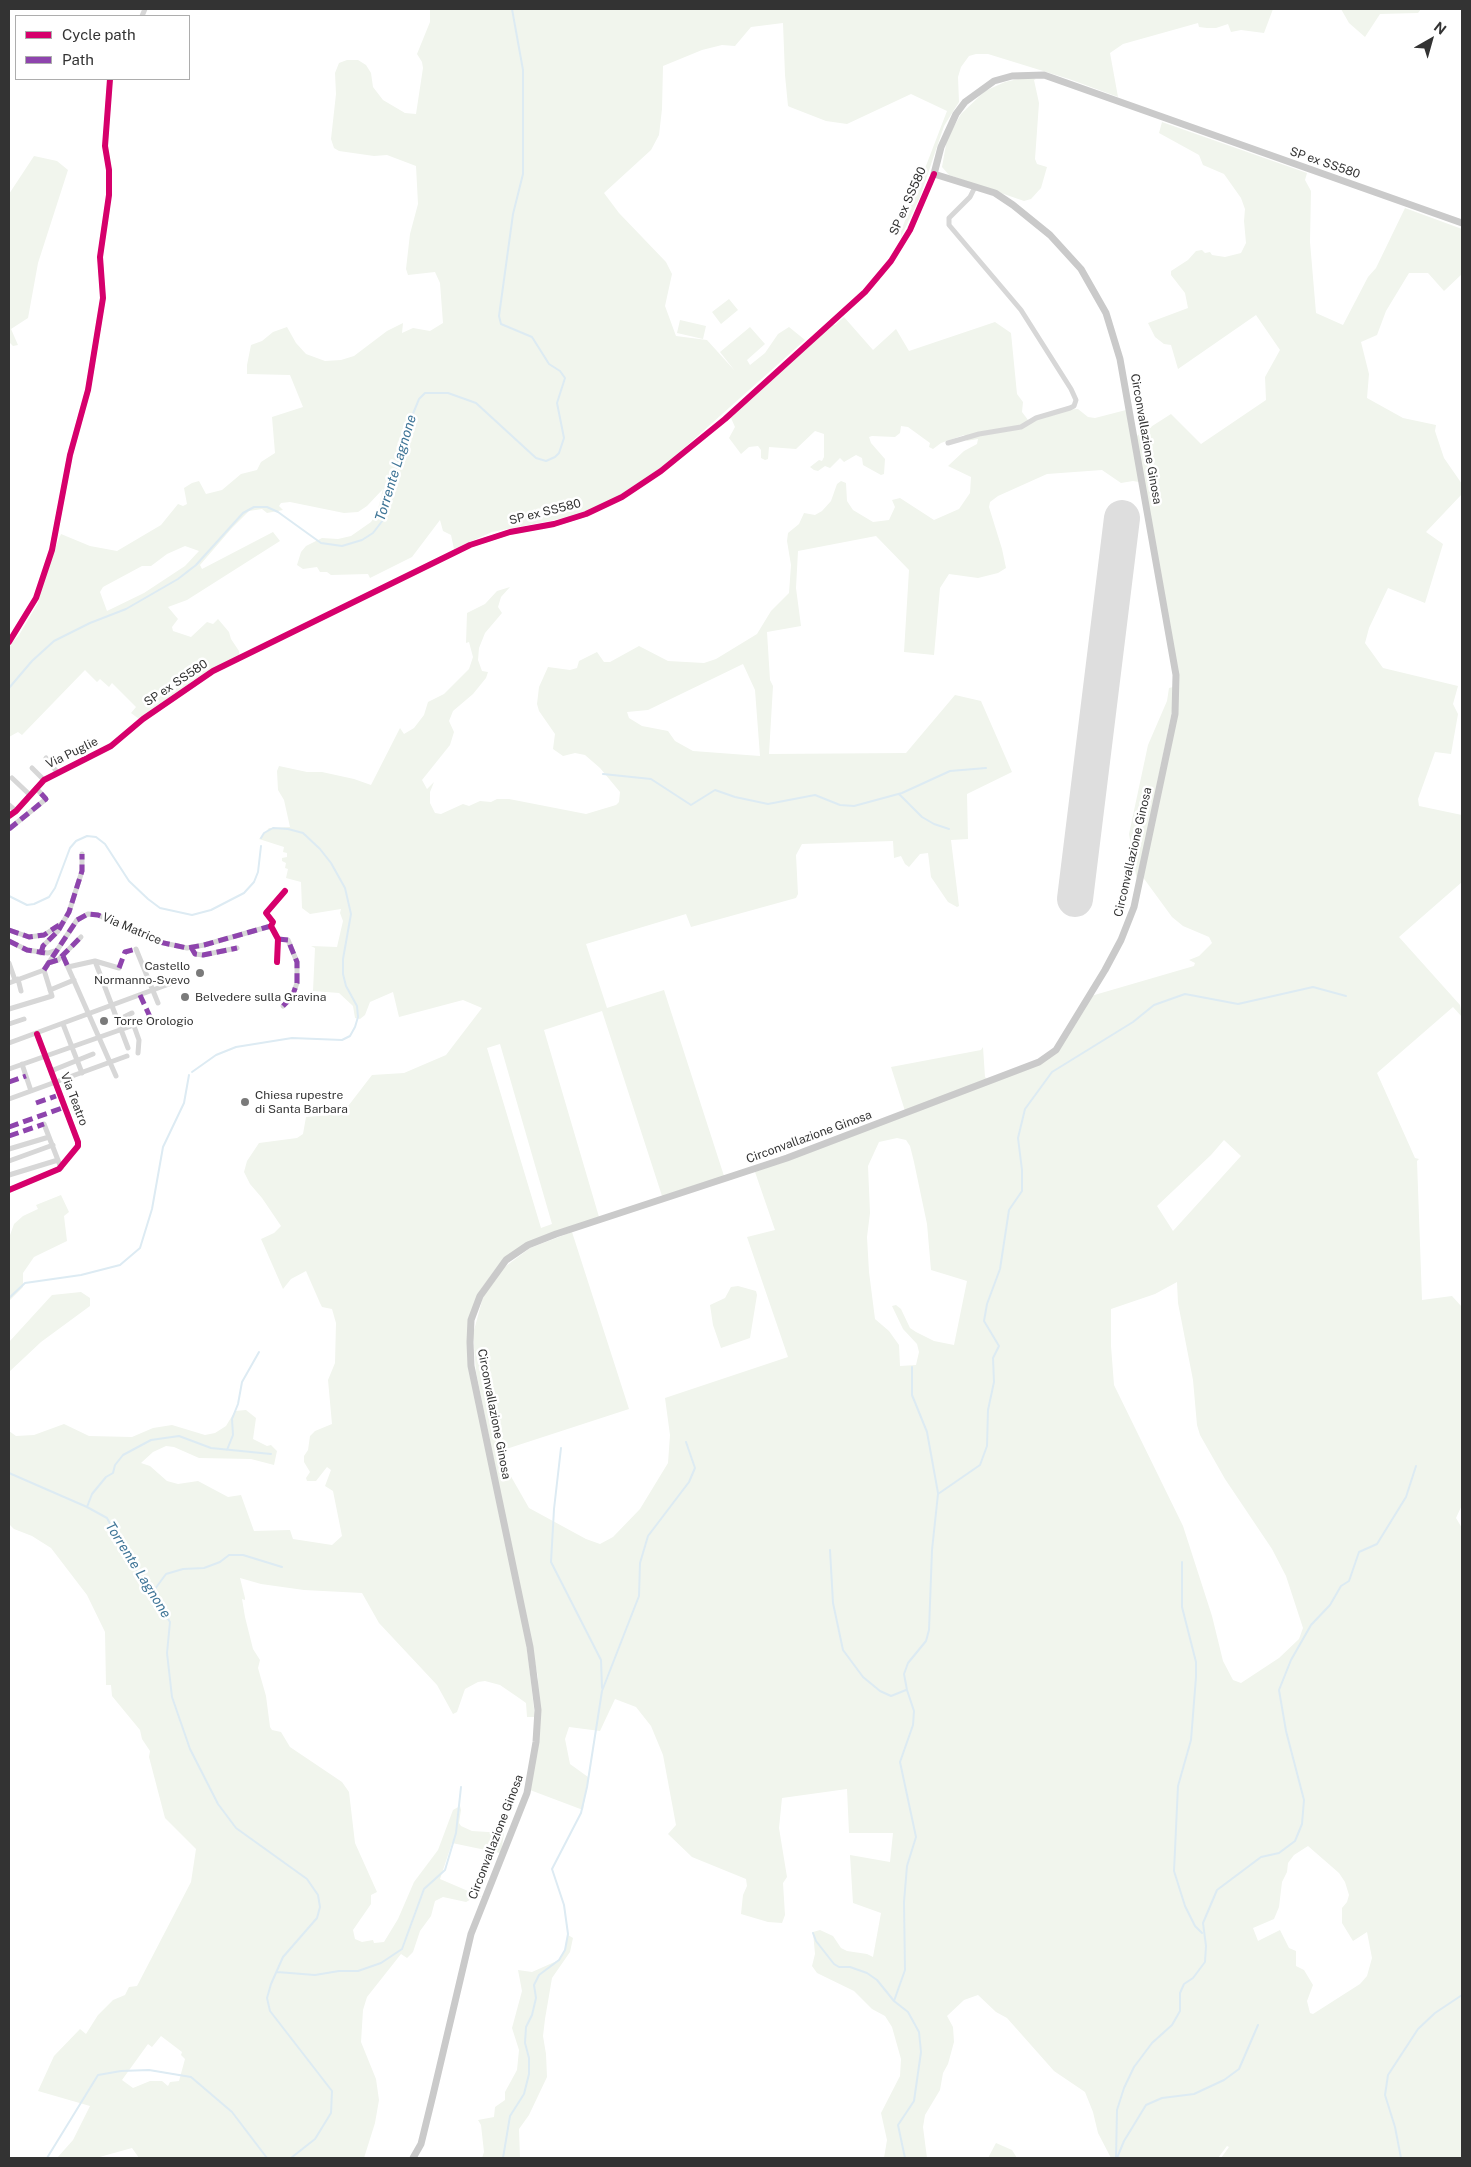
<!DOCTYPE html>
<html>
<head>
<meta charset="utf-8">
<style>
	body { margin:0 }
	#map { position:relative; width:1471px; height:2167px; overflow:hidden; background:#fff; font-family:"Public Sans",sans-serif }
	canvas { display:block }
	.frame { position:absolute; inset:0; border:10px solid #333; pointer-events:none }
	.legend { position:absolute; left:15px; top:15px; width:175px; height:65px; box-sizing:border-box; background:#fff; border:1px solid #adadad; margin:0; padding:6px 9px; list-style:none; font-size:15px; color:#333 }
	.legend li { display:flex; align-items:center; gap:10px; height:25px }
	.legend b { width:25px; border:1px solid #adadad }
	.north { position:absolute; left:1406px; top:15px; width:50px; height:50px; -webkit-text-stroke:4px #fff; paint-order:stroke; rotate:38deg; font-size:14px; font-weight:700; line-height:20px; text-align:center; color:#333 }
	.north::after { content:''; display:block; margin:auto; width:18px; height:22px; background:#333; clip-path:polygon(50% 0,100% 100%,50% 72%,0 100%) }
</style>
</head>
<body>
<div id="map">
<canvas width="1471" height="2167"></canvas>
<div class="frame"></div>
<ul class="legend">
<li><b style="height:6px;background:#d6006c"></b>Cycle path</li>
<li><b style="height:6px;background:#8e44ad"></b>Path</li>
</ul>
<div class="north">N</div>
</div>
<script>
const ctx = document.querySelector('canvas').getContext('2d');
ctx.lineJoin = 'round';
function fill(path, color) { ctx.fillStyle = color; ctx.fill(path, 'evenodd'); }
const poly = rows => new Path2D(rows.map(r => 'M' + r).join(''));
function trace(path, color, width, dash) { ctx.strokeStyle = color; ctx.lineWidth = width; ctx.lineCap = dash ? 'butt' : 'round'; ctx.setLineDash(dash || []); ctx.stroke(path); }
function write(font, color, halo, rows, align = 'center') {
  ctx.font = font + ' "Public Sans",sans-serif'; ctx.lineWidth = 5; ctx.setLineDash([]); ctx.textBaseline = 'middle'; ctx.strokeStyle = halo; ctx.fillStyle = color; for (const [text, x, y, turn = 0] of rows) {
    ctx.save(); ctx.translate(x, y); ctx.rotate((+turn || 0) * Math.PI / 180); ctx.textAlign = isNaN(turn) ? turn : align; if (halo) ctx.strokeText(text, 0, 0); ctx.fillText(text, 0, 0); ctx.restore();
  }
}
fill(poly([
	[430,9,1273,9,1264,33,1241,30,1231,32,1228,24,1216,28,1207,28,1199,27,1198,23,1123,44,1110,53,1118,97,1069,79,988,54,976,54,969,56,961,67,958,77,959,102,944,126,920,197,901,237,901,231,947,111,911,94,847,124,826,121,790,107,788,106,785,75,783,23,751,27,735,46,722,45,702,50,663,66,662,109,659,135,651,150,604,193,619,213,666,262,672,274,665,306,676,336,707,340,735,371,720,352,750,327,765,344,747,360,750,365,765,353,778,334,789,327,805,340,655,474,605,505,570,517,492,532,454,549,451,535,443,531,440,520,412,557,370,578,368,574,331,575,327,572,320,572,317,567,303,569,297,565,301,552,306,546,322,538,338,539,351,536,371,522,377,513,383,489,367,506,358,512,344,513,290,502,281,503,279,506,283,510,267,513,262,509,249,511,232,528,200,565,202,569,273,532,280,541,187,600,168,607,178,619,172,627,173,631,191,637,207,622,213,624,218,619,229,632,231,639,239,651,239,657,193,681,139,719,131,713,136,707,112,683,109,687,100,679,97,682,85,670,22,735,18,732,9,737,9,646,19,635,38,603,43,577,61,534,90,546,117,551,161,525,178,504,183,506,187,504,184,488,192,483,199,481,206,494,222,490,241,474,257,470,261,462,275,453,272,417,303,407,290,375,247,374,247,365,251,345,262,341,273,332,287,327,296,343,306,354,325,361,341,360,354,356,387,331,403,323,402,333,413,328,430,331,443,323,440,283,435,272,408,275,406,269,410,234,418,204,416,166,387,155,374,156,339,151,334,148,331,139,336,94,335,73,339,63,347,60,358,60,366,65,371,73,373,87,383,100,405,113,416,114,423,68,422,62,417,54,430,22],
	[185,546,199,551,185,566,144,593,107,611,100,592,103,587,142,566,151,566,167,554],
	[1341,9,1421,9,1418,13,1380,14,1365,37,1349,23],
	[1018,79,1036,79,1034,80,1039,103,1035,159,1037,164,1047,167,1041,188,1031,199,1024,201,949,175,942,167,947,139,961,114,985,91,1005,82],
	[1162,122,1307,173,1305,180,1311,191,1310,242,1316,313,1343,325,1368,277,1376,268,1405,208,1462,229,1462,274,1444,291,1428,273,1409,273,1386,311,1377,335,1361,342,1369,374,1367,398,1403,418,1436,425,1435,431,1444,458,1462,484,1462,494,1426,532,1443,544,1425,603,1388,588,1369,628,1365,643,1383,668,1458,686,1453,704,1458,714,1451,754,1435,752,1418,799,1419,806,1462,815,1462,882,1399,937,1460,1005,1462,1017,1453,1007,1377,1073,1415,1158,1419,1159,1417,1161,1422,1300,1452,1296,1462,1307,1462,1505,1456,1518,1462,1528,1462,2158,1221,2158,1229,2147,1227,2146,1218,2158,1111,2158,1098,2133,1093,2112,1085,2092,1054,2071,1007,2018,996,2012,978,1995,964,2000,947,2016,953,2027,954,2042,948,2064,943,2073,940,2090,925,2115,923,2127,927,2158,884,2158,887,2140,881,2113,900,2076,901,2059,892,2027,885,2016,872,2009,854,1991,817,1973,812,1966,815,1954,813,1932,820,1930,833,1936,841,1948,847,1951,867,1954,873,1957,881,1913,853,1903,850,1855,890,1862,893,1833,849,1833,847,1789,782,1798,779,1828,787,1877,783,1883,785,1915,782,1923,768,1922,741,1914,743,1895,747,1886,746,1879,692,1857,668,1834,676,1825,663,1755,651,1726,636,1707,615,1699,600,1731,569,1727,565,1739,570,1764,588,1777,583,1810,530,1790,539,1742,538,1677,476,1372,473,1334,483,1297,502,1269,530,1248,572,1232,629,1409,497,1452,529,1508,586,1539,600,1544,613,1537,640,1509,668,1463,670,1435,665,1398,788,1357,747,1237,775,1230,755,1172,1038,1065,1054,1055,1091,996,1194,966,1195,963,1189,960,1199,956,1212,943,1209,937,1183,926,1172,917,1142,876,1178,701,1135,437,1171,414,1201,444,1266,400,1265,377,1280,350,1256,315,1178,369,1171,345,1164,344,1155,337,1148,323,1188,308,1185,293,1171,275,1171,271,1188,260,1196,251,1202,250,1205,253,1210,252,1212,255,1225,257,1241,253,1246,243,1244,221,1245,209,1241,198,1224,174,1203,165,1199,155,1159,133],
	[897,1138,906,1140,910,1146,914,1162,927,1224,931,1270,967,1281,954,1345,934,1341,916,1332,910,1328,901,1309,896,1305,892,1306,903,1329,917,1344,919,1352,916,1365,900,1366,899,1345,889,1331,875,1319,869,1272,867,1237,870,1213,868,1166,879,1142],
	[1224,1140,1241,1156,1173,1231,1157,1206,1211,1155],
	[1177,1282,1178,1303,1193,1380,1197,1425,1200,1435,1225,1479,1272,1549,1286,1576,1303,1628,1299,1639,1279,1658,1241,1683,1233,1680,1223,1661,1212,1616,1183,1526,1114,1385,1111,1346,1111,1309,1155,1294],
	[1308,1846,1339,1873,1345,1882,1349,1895,1347,1902,1342,1908,1342,1923,1353,1941,1367,1932,1372,1958,1367,1976,1360,1984,1313,2014,1310,2013,1307,2001,1313,1985,1304,1970,1296,1966,1296,1951,1289,1948,1280,1930,1258,1941,1253,1928,1274,1919,1279,1907,1282,1882,1287,1872,1288,1863,1294,1855],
	[34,156,57,161,68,170,38,263,28,318,11,329,18,345,13,346,9,342,9,194],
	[729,299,738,310,721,324,712,312],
	[844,317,873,350,896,329,909,351,995,322,1011,333,1017,394,1023,402,1022,412,1028,420,1061,410,1078,409,1088,417,1095,418,1126,410,1139,482,1133,481,1121,483,1102,470,1047,474,998,496,990,502,989,507,1002,549,1006,568,998,573,978,578,949,574,940,588,934,655,904,652,909,570,876,536,798,551,796,588,801,626,767,632,770,680,773,686,769,754,906,753,955,695,981,701,1012,772,967,794,968,839,951,840,959,906,957,907,948,902,931,877,928,853,920,854,909,867,905,864,901,856,894,858,893,841,802,844,796,855,798,894,796,898,691,927,686,914,586,944,607,1008,664,990,724,1176,662,1196,602,1011,544,1030,599,1217,549,1234,498,1266,481,1289,468,1332,527,1649,535,1717,527,1717,526,1703,519,1698,500,1685,485,1681,478,1682,465,1689,457,1712,453,1714,437,1685,379,1623,362,1593,304,1590,261,1584,240,1578,245,1598,245,1600,242,1599,245,1617,253,1649,260,1660,258,1668,266,1696,270,1727,272,1730,281,1732,290,1747,342,1782,349,1792,355,1843,377,1892,371,1895,371,1904,353,1930,355,1939,362,1942,373,1940,374,1943,384,1942,398,1919,414,1882,438,1850,453,1810,460,1806,461,1810,459,1823,461,1826,472,1831,504,1833,502,1847,500,1853,452,1843,440,1879,482,1897,475,1897,466,1902,443,1897,435,1901,431,1916,420,1931,413,1952,407,1958,401,1954,367,1997,363,2010,361,2042,376,2079,379,2100,375,2123,364,2158,139,2158,132,2148,96,2158,57,2158,73,2140,90,2106,38,2091,54,2056,80,2029,86,2034,98,2015,113,2000,125,1995,129,1987,137,1986,191,1882,196,1849,165,1818,149,1757,150,1751,142,1739,140,1730,112,1696,111,1685,106,1685,105,1632,87,1595,51,1548,32,1536,14,1529,9,1524,9,1431,16,1436,34,1435,64,1424,89,1436,132,1437,153,1428,172,1425,205,1435,215,1433,226,1426,235,1411,246,1410,256,1418,253,1439,267,1446,271,1445,277,1451,274,1465,251,1459,199,1458,174,1447,166,1446,153,1452,141,1463,150,1466,167,1481,178,1484,198,1481,228,1497,241,1495,254,1531,290,1530,293,1539,332,1545,342,1536,333,1491,325,1486,331,1470,327,1467,316,1481,307,1481,306,1478,310,1472,304,1462,304,1456,308,1450,310,1436,315,1431,332,1424,328,1380,335,1363,336,1323,332,1309,322,1307,320,1303,306,1271,291,1279,283,1289,261,1239,274,1233,281,1226,262,1198,250,1184,244,1172,247,1161,259,1143,297,1138,303,1134,306,1117,342,1114,372,1075,404,1073,446,1055,482,1008,463,1000,399,1017,393,992,370,1002,365,1015,360,1019,355,1018,353,1006,339,993,313,991,315,948,311,946,337,947,343,921,340,913,341,909,310,914,302,908,301,882,286,878,288,869,285,868,286,863,282,861,282,858,287,857,287,853,283,852,284,847,259,839,269,828,290,827,284,800,278,790,277,771,279,766,307,772,322,772,354,779,371,785,400,728,404,734,414,728,424,715,428,702,444,694,469,669,473,657,469,642,466,643,467,613,485,604,497,591,510,587,501,597,498,607,502,613,485,633,479,648,478,660,482,671,488,672,486,678,473,694,453,711,449,721,454,732,450,745,422,780,427,789,434,782,430,792,430,803,435,813,441,814,463,804,469,806,480,801,491,802,497,799,509,799,586,814,616,805,619,802,620,792,600,768,585,755,575,753,563,756,553,749,555,734,539,711,537,704,539,687,548,667,570,670,577,668,579,661,597,652,604,662,610,662,639,646,668,661,704,663,716,659,757,634,771,611,789,593,791,565,787,541,788,533,799,524,804,513,815,515,822,511,831,501,837,484,841,481,846,483,847,501,853,510,873,522,889,520,895,507,892,500,900,498,934,520,959,509,970,493,971,477,948,466,964,451,977,444,978,439,966,441,968,439,964,435,941,443,933,449,929,447,930,443,908,427,901,426,900,433,895,437,872,436,869,437,871,443,885,459,884,474,881,475,863,465,862,458,856,455,844,462,840,458,830,468,825,466,818,471,814,470,810,467,819,460,822,461,824,457,824,434,815,431,796,449,769,447,768,459,765,460,761,458,761,450,758,446,749,447,741,454,729,438,735,427,731,418,833,324,835,325],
	[743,664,755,690,760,756,693,751,675,741,668,731,642,726,629,718,627,712,648,710],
	[500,1044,552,1224,541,1228,487,1048],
	[161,2036,182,2052,181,2055,185,2059,179,2081,170,2082,168,2086,162,2081,150,2081,133,2088,122,2080,148,2044,152,2047],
	[680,320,706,326,703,339,677,333],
	[1173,687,1172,711,1137,881,1129,834,1148,745,1167,701,1169,688],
	[983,1047,985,1077,988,1080,905,1111,891,1067,981,1050],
	[61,1195,69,1212,64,1216,67,1241,34,1257,23,1273,23,1287,9,1301,9,1238,14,1224,23,1216,38,1209,36,1205],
	[738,1286,756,1291,757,1295,750,1338,721,1348,713,1325,710,1305,725,1298,731,1287],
	[81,1292,90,1298,90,1306,41,1342,9,1372,9,1342,52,1295],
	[568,1935,573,1938,570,1952,552,1978,545,2019,543,2036,546,2054,547,2077,529,2115,519,2129,520,2158,482,2158,484,2152,481,2125,478,2120,494,2117,495,2107,505,2100,505,2092,517,2070,519,2050,512,2028,522,1991,518,1970,532,1972,559,1960,565,1950],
	[996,2143,1012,2150,1017,2158,988,2158]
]), '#f1f5ed');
trace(poly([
	[9,688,32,661,54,641,90,623,126,609,178,579,196,565,243,513,254,507,267,507,278,512,321,543,342,546,362,540,373,533,383,520,406,431,419,399,425,393,448,393,476,403,536,458,546,461,555,457,559,453,564,438,557,403,565,378,560,371,549,364,532,337,501,324,499,316,513,214,523,174,523,70,512,9],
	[603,774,651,779,691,805,715,790,735,797,768,804,815,795,840,805,854,806,902,793,950,771,986,768],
	[899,794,922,817,934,824,949,829],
	[9,896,27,905,34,904,49,897,55,888,70,848,76,841,87,836,96,837,105,844,129,881,148,899,160,908,192,915,211,910,244,893,254,882,258,872,261,846],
	[192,1072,216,1055,236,1047,292,1038,342,1040,350,1036,355,1027,358,1017,357,1006,346,986,343,974,343,959,351,914,345,888,331,863,320,849,303,833,288,829,273,828,264,833,261,838],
	[9,1298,25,1283,81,1275,120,1265,140,1248,152,1209,163,1147,184,1103,189,1075],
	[912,1367,912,1395,927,1432,938,1493],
	[561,1448,554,1509,551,1562,601,1660,602,1688],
	[227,1450,233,1435,232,1419,238,1404,242,1382,259,1352],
	[9,1473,87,1507,107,1518,128,1557,170,1622,167,1653,172,1697,190,1749,218,1804,236,1828,307,1879,318,1895,320,1907,317,1918,283,1957,271,1984,267,1998,270,2011,332,2091,331,2113,315,2139,291,2158],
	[87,1507,92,1494,106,1477,113,1473,115,1465,123,1455,151,1440,179,1436,211,1448,271,1454],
	[830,1550,833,1603,843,1650,863,1677,880,1691,891,1696,906,1690],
	[1182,1562,1182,1607,1196,1662,1196,1677,1191,1740,1178,1786,1174,1871,1185,1906,1195,1926,1202,1933],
	[152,1593,166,1574,183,1569,204,1568,220,1562,229,1555,243,1555,282,1567],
	[813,1933,816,1941,834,1964,839,1967,850,1967,867,1973,877,1980,894,2001],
	[277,1972,315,1975,339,1971,358,1971,381,1963,402,1949,424,1889,445,1870,456,1833,461,1787],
	[47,2158,98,2075,121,2071,149,2070,191,2077,232,2112,267,2158],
	[503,2158,510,2116,524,2094,529,2074,529,2058,525,2043,526,2027,532,2015,536,1998,534,1985,539,1975,559,1960,565,1950,568,1934,564,1905,552,1869,581,1813,587,1787,602,1691,639,1596,640,1563,648,1536,689,1482,695,1468,686,1442],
	[905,2158,898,2125,914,2101,921,2052,919,2032,908,2012,894,2001,905,1970,904,1902,907,1866,916,1837,900,1762,913,1725,914,1711,907,1690,904,1674,908,1663,926,1641,929,1630,932,1550,938,1494,980,1465,987,1446,988,1410,994,1382,993,1358,999,1346,984,1321,987,1304,1000,1269,1009,1210,1022,1191,1022,1170,1018,1138,1025,1109,1052,1072,1133,1022,1154,1005,1185,994,1238,1004,1313,987,1346,996],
	[1116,2158,1117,2110,1124,2088,1134,2067,1152,2043,1172,2025,1180,2011,1180,1993,1184,1984,1193,1978,1205,1962,1206,1946,1203,1923,1217,1890,1261,1857,1279,1853,1295,1841,1302,1824,1304,1800,1286,1731,1279,1690,1291,1660,1311,1625,1330,1605,1341,1586,1349,1581,1359,1552,1377,1544,1406,1497,1416,1466],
	[1117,2158,1124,2141,1146,2105,1162,2098,1194,2094,1224,2080,1239,2069,1258,2025],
	[1401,2158,1395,2127,1385,2095,1388,2075,1418,2029,1435,2013,1462,1995]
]), '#ddebf3', 2);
trace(poly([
	[1075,899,1122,518]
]), '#dedede', 36);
trace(poly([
	[142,16,145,9],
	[948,443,979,434,1021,427,1036,418,1070,408,1074,406,1076,400,1071,389,1021,310,949,225,949,218,970,197,975,187],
	[9,642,36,598,52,550,70,455,88,390,103,298,100,257,109,195,109,170,105,146,110,79],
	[46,758,57,772],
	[32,768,44,780],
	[12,778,30,795],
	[9,805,16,811],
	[9,816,16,811,44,780,111,746,143,719,213,671,470,545,510,532,554,524,586,514,622,497,661,471,725,419,865,292,891,261,910,230,934,174],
	[9,829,46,799,36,788],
	[9,930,29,937,44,935,61,924],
	[278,939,288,940,297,962,297,983,292,997,283,1006],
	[9,941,27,950,48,953,54,951],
	[191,947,195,954,203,955,237,948],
	[136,949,158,1003],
	[41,953,43,946,58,931,69,912,82,871,82,854],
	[63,956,116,1076],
	[95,961,128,1048],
	[277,962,278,939,271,926,273,922,266,913,285,891],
	[9,963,15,980],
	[48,963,58,960,81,937],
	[68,967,95,961,119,968],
	[44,970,77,920,88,914,98,915,159,942,187,948,204,945,271,926],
	[18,979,21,991],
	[9,983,44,970],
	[50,990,74,980],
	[9,1009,52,996,44,970],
	[118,1020,132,1013],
	[9,1024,24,1019],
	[63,1024,82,1073],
	[134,1026,139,1040,138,1053],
	[9,1043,169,984],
	[22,1064,31,1091],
	[9,1069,151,1019],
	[51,1071,93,1054],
	[9,1099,127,1056],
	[44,1124,61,1168],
	[9,1149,49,1137],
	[9,1161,53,1145],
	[9,1175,58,1160],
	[9,1190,59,1169,78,1146,78,1142,37,1034]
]), '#d7d7d7', 5);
trace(poly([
	[413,2158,421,2144,433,2095,471,1934,527,1793,536,1742,538,1710,530,1647,471,1366,470,1342,471,1320,480,1296,506,1260,528,1245,556,1234,787,1158,1039,1062,1056,1050,1105,970,1121,940,1134,907,1175,714,1176,675,1120,359,1106,313,1081,269,1050,235,1013,205,995,193,934,174,941,147,956,114,965,102,994,81,1012,76,1044,75,1462,223]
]), '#cacaca', 7);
trace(poly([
	[9,829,46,799,36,788],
	[9,930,29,937,44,935,59,925],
	[278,939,288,940,297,962,297,983,292,997,283,1006],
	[9,941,27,950,45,953],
	[191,947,195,954,203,955,237,948],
	[41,953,43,946,58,931,69,912,82,871,82,854],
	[63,956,68,967],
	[48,963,58,960,81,937],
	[119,968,125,952,136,949],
	[44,970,77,920,88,914,98,915,159,942,187,948,204,945,271,926],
	[140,995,151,1019],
	[9,1082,26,1076],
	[36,1103,56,1096],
	[9,1127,65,1107],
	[9,1136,44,1124]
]), '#8e44ad', 5, [10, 5]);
trace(poly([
	[9,642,36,598,52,550,70,455,88,390,103,298,100,257,109,195,109,170,105,146,110,79],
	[9,816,16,811,44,780,111,746,143,719,213,671,470,545,510,532,554,524,586,514,622,497,661,471,725,419,865,292,891,261,910,230,934,174],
	[277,962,278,939,271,926,273,922,266,913,285,891],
	[9,1190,59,1169,78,1146,78,1142,37,1034]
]), '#d6006c', 6);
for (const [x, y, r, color] of [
	[200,973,5,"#7a7a7a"],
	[185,997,5,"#7a7a7a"],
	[104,1021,5,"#7a7a7a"],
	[245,1102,5,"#7a7a7a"]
]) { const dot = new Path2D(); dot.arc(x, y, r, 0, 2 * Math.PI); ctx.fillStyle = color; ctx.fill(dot); trace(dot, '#fff', 2); }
write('12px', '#333', '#fff', [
	["SP ex SS580",1325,163,19],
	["SP ex SS580",908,201,-66],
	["Circonvallazione Ginosa",1146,439,80],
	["SP ex SS580",545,512,-14],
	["SP ex SS580",176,683,-34],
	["Via Puglie",72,753,-26],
	["Circonvallazione Ginosa",1133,852,-77],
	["Via Matrice",132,929,23],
	["Via Teatro",74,1099,69],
	["Circonvallazione Ginosa",809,1137,-20],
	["Circonvallazione Ginosa",494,1414,79],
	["Circonvallazione Ginosa",496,1837,-69]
]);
write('12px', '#333', '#fff', [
	["Castello",190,966,"right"],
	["Normanno-Svevo",190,980,"right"],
	["Belvedere sulla Gravina",195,997],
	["Torre Orologio",114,1021],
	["Chiesa rupestre",255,1095],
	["di Santa Barbara",255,1109]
], 'left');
write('italic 14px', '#3f7597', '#fff', [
	["Torrente Lagnone",396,468,-73],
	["Torrente Lagnone",138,1570,58]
]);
</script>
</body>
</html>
